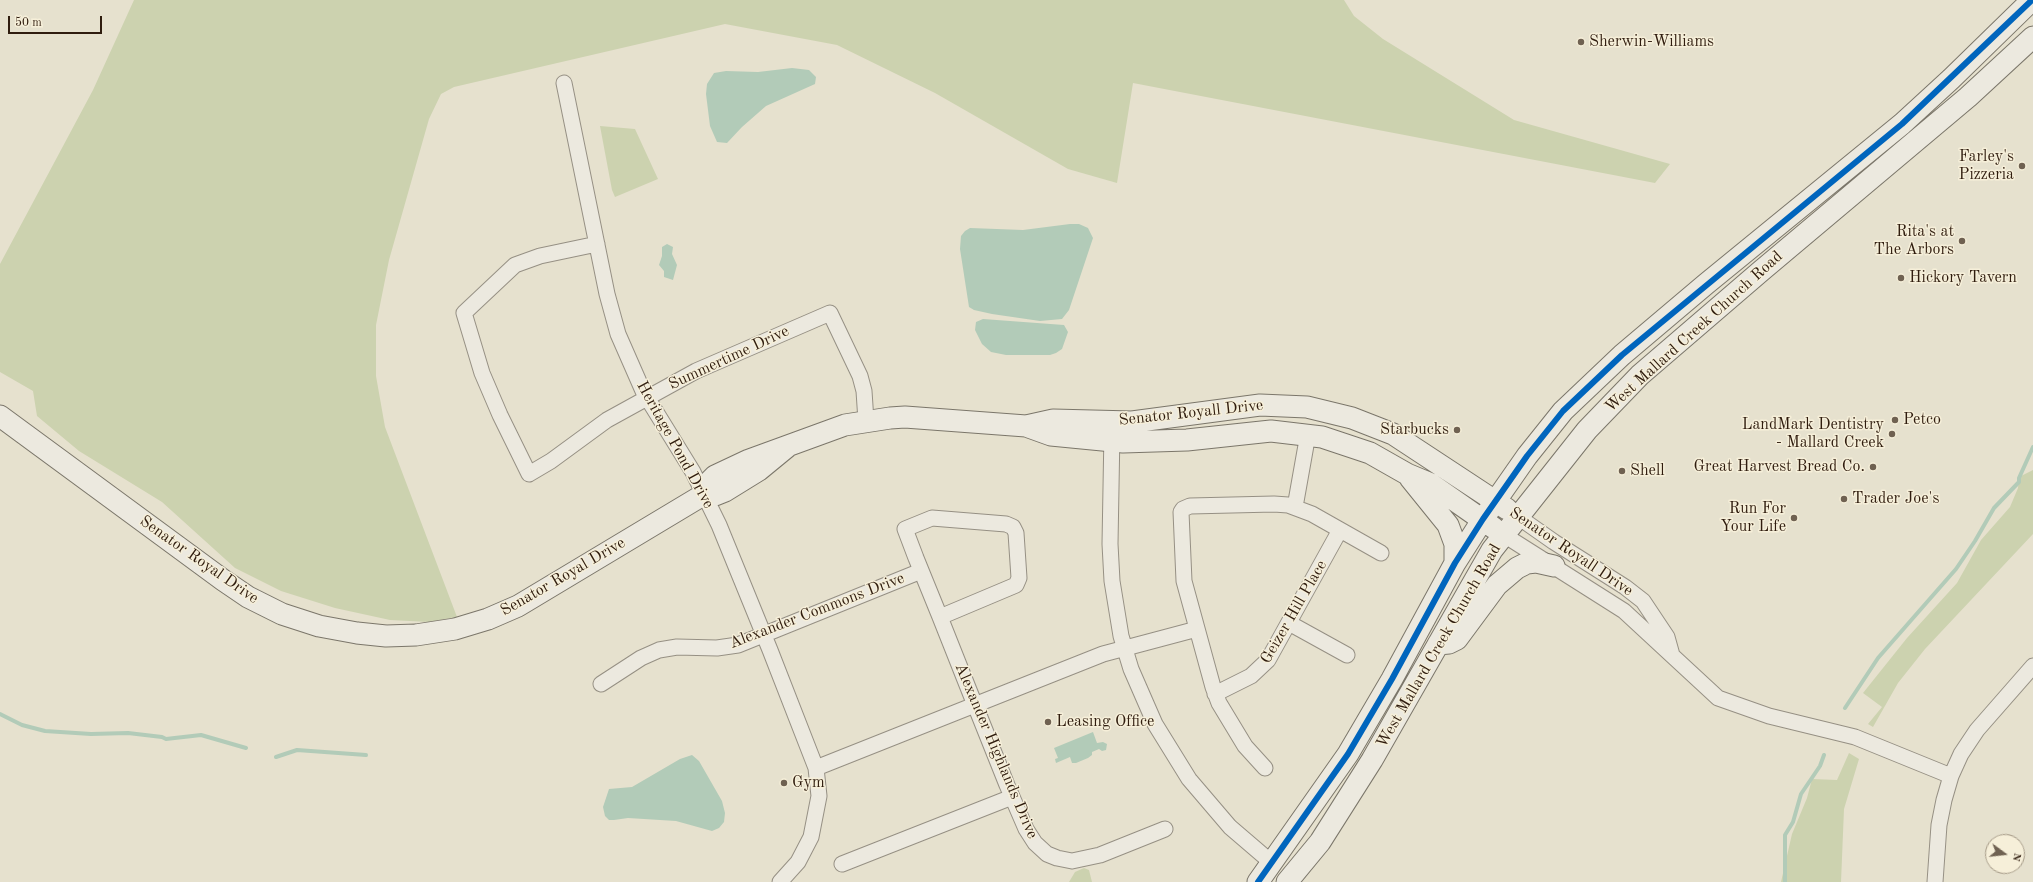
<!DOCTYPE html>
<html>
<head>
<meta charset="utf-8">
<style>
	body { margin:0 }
	#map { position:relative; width:2033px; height:882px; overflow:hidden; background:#e6e1ce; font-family:"Old Standard TT",serif }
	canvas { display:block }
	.north { position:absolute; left:1985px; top:834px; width:40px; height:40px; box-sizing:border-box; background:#f6efd9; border:1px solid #a69b88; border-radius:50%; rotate:105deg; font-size:11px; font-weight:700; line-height:16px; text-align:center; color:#2f1c0e }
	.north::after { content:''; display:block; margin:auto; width:14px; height:18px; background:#6f6151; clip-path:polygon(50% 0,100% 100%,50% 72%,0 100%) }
	.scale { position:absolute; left:8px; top:16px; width:94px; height:18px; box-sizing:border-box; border:2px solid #2f1c0e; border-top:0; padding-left:5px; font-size:12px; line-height:14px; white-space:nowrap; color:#2f1c0e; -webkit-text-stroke:3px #f6efd9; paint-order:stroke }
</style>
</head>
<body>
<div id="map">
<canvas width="2033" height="882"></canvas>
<div class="north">N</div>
<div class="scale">50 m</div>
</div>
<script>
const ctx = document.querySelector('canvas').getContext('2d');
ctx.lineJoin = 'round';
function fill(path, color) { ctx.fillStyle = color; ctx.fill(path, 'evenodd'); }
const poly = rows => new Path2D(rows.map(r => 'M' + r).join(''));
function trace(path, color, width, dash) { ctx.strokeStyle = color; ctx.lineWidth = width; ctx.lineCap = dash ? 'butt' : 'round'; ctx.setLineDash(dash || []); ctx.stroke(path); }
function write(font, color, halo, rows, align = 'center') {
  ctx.font = font + ' "Old Standard TT",serif'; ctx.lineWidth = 3; ctx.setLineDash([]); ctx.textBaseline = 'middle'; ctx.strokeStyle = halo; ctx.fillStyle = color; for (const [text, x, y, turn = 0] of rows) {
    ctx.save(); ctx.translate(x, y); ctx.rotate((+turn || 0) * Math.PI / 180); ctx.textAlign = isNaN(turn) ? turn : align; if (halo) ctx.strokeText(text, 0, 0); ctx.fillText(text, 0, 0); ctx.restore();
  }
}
fill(poly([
	[134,0,1344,0,1354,16,1383,39,1514,120,1670,164,1655,183,1133,83,1117,183,1068,169,935,93,837,45,725,24,454,87,441,94,429,119,389,260,376,325,376,376,385,427,457,617,429,622,390,620,335,608,281,591,235,568,162,502,79,451,37,416,33,391,0,372,0,264,93,90],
	[600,126,635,129,658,179,615,197,612,190],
	[2033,470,2033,534,1925,649,1898,683,1873,727,1868,724,1882,707,1863,693,1907,638,1957,583,1981,540,2010,507,2018,488,2019,477],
	[1849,753,1859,759,1844,809,1841,882,1781,882,1792,834,1807,798,1812,779,1837,780],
	[1084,868,1089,870,1092,882,1069,882,1075,872]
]), '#ccd2af');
fill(poly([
	[792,68,809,70,816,77,815,84,766,106,742,127,727,143,717,142,710,126,706,94,707,84,714,73,726,71,758,72],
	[1070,224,1079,224,1088,228,1093,238,1069,310,1062,319,1040,321,992,314,974,310,969,307,960,249,961,236,965,231,970,228,1023,230],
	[667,244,673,247,672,254,677,265,673,280,664,277,664,271,659,265,662,256,662,247],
	[983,319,1064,325,1068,332,1062,349,1056,353,1050,355,1006,355,991,352,982,344,975,330,976,322],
	[1093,732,1097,743,1103,742,1107,744,1106,750,1102,751,1099,749,1092,752,1092,755,1088,758,1076,763,1072,763,1070,757,1056,763,1055,759,1058,758,1054,748],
	[692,755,699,761,722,801,725,813,724,822,719,828,712,831,676,821,628,818,614,820,609,820,605,816,603,807,609,789,632,787,680,759]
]), '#b2cbb8');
trace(poly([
	[1845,708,1878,658,1956,569,1975,541,1994,508,2019,482,2019,478,2033,447],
	[0,714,22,725,45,731,91,734,128,733,162,737,166,739,201,735,246,748],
	[276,757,297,750,366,755],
	[1785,882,1785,835,1793,822,1801,794,1820,766,1824,755]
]), '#b2cbb8', 4);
const street = poly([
	[564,83,607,294,618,334,643,391,693,472,719,525,770,650,816,768,819,796,811,837,798,862,780,882],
	[597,244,540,256,515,265,464,313,482,373,500,415,529,474,551,461,607,420,696,371,830,313,860,376,864,391,866,421],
	[1112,431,1110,544,1112,581,1121,636,1131,669,1155,724,1189,779,1230,827,1272,863],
	[1295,507,1308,434],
	[1517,516,1554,542,1625,587,1643,601,1667,637,1672,655],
	[1504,535,1624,611,1718,698,1769,716,1855,737,1951,776],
	[940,617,1016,585,1019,578,1016,533,1013,527,1006,524,932,518,905,529,916,558,940,617,969,690,1007,785,1026,829,1035,843,1047,854,1057,858,1072,861,1100,855,1165,829],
	[1289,623,1347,655],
	[601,684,641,658,659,650,677,647,717,648,738,645,921,571],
	[1215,694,1251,676,1268,660,1340,530],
	[816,768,1103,654,1197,629],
	[1265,768,1245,746,1219,703,1213,687,1184,581,1181,512,1183,509,1190,506,1274,504,1288,505,1312,514,1381,553],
	[842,864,1012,797],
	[1935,882,1939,825,1944,800,1951,776,1961,754,1977,730,2033,666]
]);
const secondary = poly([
	[0,416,223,580,248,597,282,614,319,626,357,633,386,636,416,635,455,629,488,619,518,606,703,495,715,495,725,491,759,470,787,447],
	[1026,426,1053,420,1132,422,1260,405,1307,407,1352,418,1393,434,1507,509],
	[1410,478,1448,525,1455,544,1455,563],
	[703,495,709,482,715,476,749,460,845,425,890,418,905,417,1026,426,1051,435,1123,442,1187,440,1271,431,1322,437,1370,453,1407,474,1431,484,1494,528],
	[1438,644,1449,643,1457,639,1497,585,1517,568,1527,563,1536,562,1554,566],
	[1258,882,1348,754,1392,679,1455,563,1483,519,1527,456,1563,411,1622,355,1706,284,1902,124,1951,79,2032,0],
	[1287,882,1320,842,1372,760,1492,550,1587,430,1640,375,1761,271,1968,97,2033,37]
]);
trace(street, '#969084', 17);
trace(secondary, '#7b766a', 23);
trace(street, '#ece9df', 15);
trace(secondary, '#ece9df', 21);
trace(poly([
	[1258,882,1348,754,1392,679,1455,563,1483,519,1527,456,1563,411,1622,355,1902,124,2032,0]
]), '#0065bd', 6);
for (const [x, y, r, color] of [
	[1581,42,4,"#6f6151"],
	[2022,166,4,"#6f6151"],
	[1962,241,4,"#6f6151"],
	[1901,278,4,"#6f6151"],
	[1895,420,4,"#6f6151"],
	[1457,430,4,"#6f6151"],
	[1892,434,4,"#6f6151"],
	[1873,467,4,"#6f6151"],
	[1622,471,4,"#6f6151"],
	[1844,499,4,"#6f6151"],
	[1794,518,4,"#6f6151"],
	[1048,722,4,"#6f6151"],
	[784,783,4,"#6f6151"]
]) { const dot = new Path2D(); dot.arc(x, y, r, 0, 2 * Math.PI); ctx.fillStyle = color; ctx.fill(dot); trace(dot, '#f6efd9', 1.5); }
write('16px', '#2f1c0e', '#f6efd9', [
	["Sherwin-Williams",1589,42],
	["Farley's",2014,157,"right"],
	["Pizzeria",2014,175,"right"],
	["Rita's at",1954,232,"right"],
	["The Arbors",1954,250,"right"],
	["Hickory Tavern",1909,278],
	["Petco",1903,420],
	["LandMark Dentistry",1884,425,"right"],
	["- Mallard Creek",1884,443,"right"],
	["Starbucks",1449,430,"right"],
	["Great Harvest Bread Co.",1865,467,"right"],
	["Shell",1630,471],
	["Trader Joe's",1852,499],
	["Run For",1786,509,"right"],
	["Your Life",1786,527,"right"],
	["Leasing Office",1056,722],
	["Gym",792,783]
], 'left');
write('16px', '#2f1c0e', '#f6efd9', [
	["West Mallard Creek Church Road",1694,332,-42],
	["Summertime Drive",729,358,-25],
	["Senator Royall Drive",1191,413,-6],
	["Heritage Pond Drive",675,445,61],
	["Senator Royall Drive",1571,552,34],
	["Senator Royal Drive",199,560,35],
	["Senator Royal Drive",563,577,-30],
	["Alexander Commons Drive",817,611,-21],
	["Geizer Hill Place",1294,612,-60],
	["West Mallard Creek Church Road",1439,646,-60],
	["Alexander Highlands Drive",996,751,67]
]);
</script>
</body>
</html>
